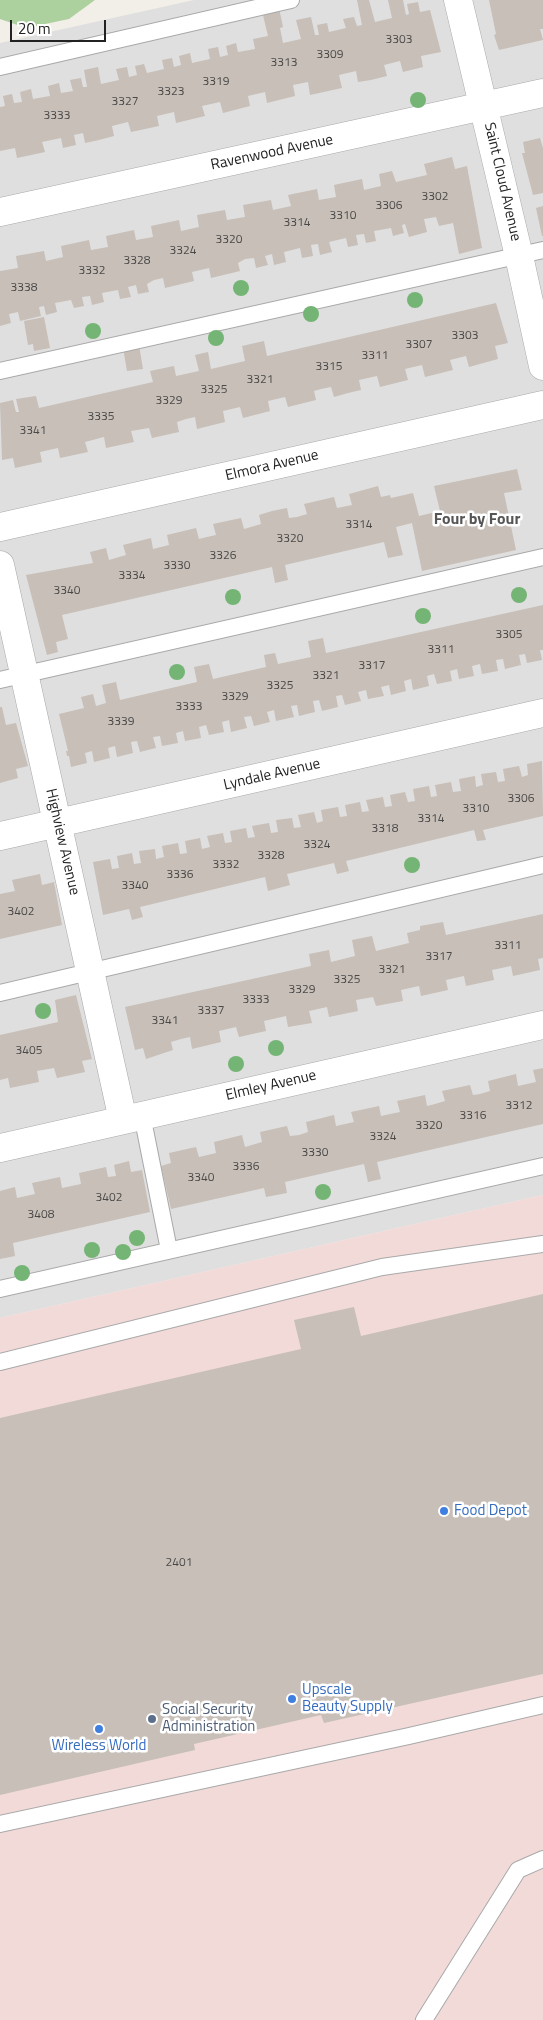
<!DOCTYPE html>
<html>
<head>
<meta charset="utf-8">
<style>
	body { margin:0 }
	#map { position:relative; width:543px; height:2020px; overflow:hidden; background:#f2efe9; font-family:"Titillium Web",sans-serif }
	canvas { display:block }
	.scale { position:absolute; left:10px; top:20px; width:96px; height:22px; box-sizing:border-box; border:2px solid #222; border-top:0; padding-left:6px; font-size:15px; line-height:18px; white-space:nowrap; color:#222; -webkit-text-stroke:4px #fff; paint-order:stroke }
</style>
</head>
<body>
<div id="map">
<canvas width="543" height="2020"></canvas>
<div class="scale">20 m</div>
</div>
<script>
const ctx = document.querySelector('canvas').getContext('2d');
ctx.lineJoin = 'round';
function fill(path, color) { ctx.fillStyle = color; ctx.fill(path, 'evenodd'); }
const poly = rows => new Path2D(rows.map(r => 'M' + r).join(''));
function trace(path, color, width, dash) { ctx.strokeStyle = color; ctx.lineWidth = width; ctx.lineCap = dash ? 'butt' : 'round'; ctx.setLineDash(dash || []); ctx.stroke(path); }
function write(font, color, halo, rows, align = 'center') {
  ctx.font = font + ' "Titillium Web",sans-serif'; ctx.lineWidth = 5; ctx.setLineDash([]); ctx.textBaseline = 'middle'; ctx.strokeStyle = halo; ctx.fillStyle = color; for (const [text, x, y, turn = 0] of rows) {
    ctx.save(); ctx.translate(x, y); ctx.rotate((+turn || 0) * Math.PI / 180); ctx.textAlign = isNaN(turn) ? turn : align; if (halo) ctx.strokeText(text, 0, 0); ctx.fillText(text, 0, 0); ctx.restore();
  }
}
fill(poly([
	[194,0,543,0,543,1195,0,1318,0,43]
]), '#e0dfdf');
fill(poly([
	[543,1195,543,2020,0,2020,0,1318]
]), '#f2dad9');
fill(poly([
	[0,0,95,0,69,19,26,28,0,19]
]), '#add19e');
fill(poly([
	[357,0,369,0,375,22,392,18,388,0,403,0,406,15,409,14,407,4,418,2,420,12,430,10,441,52,421,56,423,67,403,72,400,61,384,65,387,76,371,80,358,82,356,71,339,75,342,88,310,95,308,82,293,85,295,96,267,103,265,92,248,96,250,106,223,113,220,102,202,106,205,116,176,123,174,112,157,116,159,126,131,132,128,122,112,126,114,136,99,140,85,143,83,133,74,135,76,145,63,148,61,138,42,142,45,152,17,158,15,148,0,151,0,107,5,106,3,96,12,94,14,103,22,102,20,92,31,89,33,99,50,96,48,86,59,83,61,93,73,91,70,80,81,78,83,87,87,87,84,70,98,67,101,84,119,80,116,69,127,67,129,77,137,75,135,66,144,64,147,73,164,69,162,60,172,58,174,67,181,65,179,56,190,53,192,63,210,59,208,49,218,47,220,57,228,55,226,46,236,43,238,52,255,49,253,39,268,36,262,11,279,8,283,27,280,28,283,43,301,39,296,20,311,17,315,35,319,35,317,25,327,23,329,32,346,28,343,19,354,17,357,26,362,25],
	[489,0,543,0,543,29,540,29,543,40,499,50,494,35,496,34],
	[540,138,543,148,543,193,533,195,522,153,525,153,523,142],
	[452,157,455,169,467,166,482,248,459,254,453,223,439,226,436,217,424,219,427,232,409,237,405,224,402,225,404,233,393,236,391,228,374,231,376,241,366,243,364,234,356,235,358,245,348,247,346,238,329,242,332,252,320,255,318,244,311,245,313,256,302,258,300,248,284,252,286,262,274,265,272,254,265,256,268,265,256,268,254,258,245,259,238,263,240,271,211,278,209,268,192,272,194,281,165,288,163,278,154,280,147,284,149,292,138,294,136,285,128,287,131,297,120,299,118,290,102,293,104,302,92,305,90,296,82,297,84,306,74,308,71,300,55,303,57,312,46,315,44,306,39,307,41,316,20,321,18,312,9,314,11,323,0,326,0,271,18,268,16,256,44,251,46,261,63,257,61,246,89,240,91,250,108,247,106,236,134,230,136,240,153,237,151,226,179,220,181,231,199,227,197,215,225,210,227,220,245,217,243,205,271,200,273,210,291,206,288,195,317,189,319,200,336,197,334,185,362,179,364,190,381,186,379,174,392,171,396,182,427,175,424,164],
	[543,206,543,236,542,236,536,208],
	[496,303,508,343,495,346,498,359,469,367,466,356,450,360,453,370,425,377,422,365,405,369,408,380,380,387,377,376,359,380,361,390,348,393,334,397,331,387,321,389,314,391,316,400,288,407,285,397,268,401,270,411,243,418,240,407,223,411,225,422,197,429,195,417,186,419,177,422,179,432,152,438,149,428,131,431,134,442,106,448,104,437,85,442,88,452,60,458,58,448,40,452,42,462,15,468,13,458,2,460,0,403,13,400,16,412,19,412,16,399,36,396,39,408,153,382,150,371,174,366,176,376,199,371,195,355,208,352,211,369,245,361,242,346,264,341,267,356],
	[44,317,50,348,34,351,33,344,28,345,24,321],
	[139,345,143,369,127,371,123,348],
	[517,469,522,490,504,493,516,550,422,571,412,523,396,527,403,555,388,558,384,542,285,565,288,580,275,583,272,567,62,615,68,639,56,642,58,652,47,655,26,575,93,563,90,552,106,548,109,560,126,555,123,545,151,538,153,549,169,545,167,535,196,528,199,539,207,537,216,535,213,524,241,518,244,529,261,524,259,515,272,511,287,508,289,518,297,517,307,514,304,504,334,497,337,508,352,505,349,494,378,486,381,497,390,495,391,498,413,493,419,516,440,511,434,486],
	[543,605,543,650,540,650,542,660,527,663,525,654,519,655,521,665,505,669,503,659,496,660,498,671,482,674,480,664,472,666,474,676,459,679,457,669,450,671,452,681,437,684,434,674,427,676,429,686,413,690,411,679,404,681,406,691,391,695,389,685,381,687,384,696,368,699,366,690,358,692,361,701,345,705,342,695,336,696,338,707,322,711,319,700,313,701,315,712,299,716,297,705,291,706,294,717,276,721,274,710,267,712,270,722,254,726,251,716,244,717,247,728,231,732,229,720,222,722,224,732,209,735,206,725,199,727,201,738,185,741,183,731,176,733,178,743,162,746,160,736,153,737,156,748,140,752,137,741,131,742,133,753,117,757,115,746,108,748,110,758,94,762,92,751,85,753,87,763,71,767,69,756,67,756,66,751,68,751,59,714,84,708,81,697,93,694,96,706,106,703,102,685,116,682,120,700,197,682,194,667,209,664,213,679,266,667,264,655,275,653,278,664,311,657,308,641,323,638,326,653],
	[0,707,2,707,6,725,16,723,28,766,16,769,18,778,0,783],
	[542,761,543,816,483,830,486,840,477,841,474,830,346,861,349,871,337,874,334,863,287,874,290,885,268,891,265,877,140,907,143,917,132,920,129,909,103,915,93,862,110,859,112,869,119,868,117,856,132,853,134,864,141,863,139,851,155,849,156,859,164,857,162,846,178,843,180,854,187,853,185,841,200,838,202,849,210,847,207,836,223,833,225,843,232,842,230,831,246,828,248,838,255,837,252,826,269,823,271,833,278,832,276,820,292,818,294,828,301,827,298,815,314,812,317,823,323,821,321,810,338,807,340,817,347,816,345,805,360,802,362,812,369,811,366,800,383,797,385,807,392,806,390,795,405,792,408,802,415,801,413,789,429,786,431,797,437,796,435,785,451,782,453,792,461,791,459,779,475,776,476,787,483,785,481,774,496,772,498,782,505,781,503,769,519,766,522,777,528,775,527,764],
	[40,874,42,885,54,882,62,925,0,939,0,894,15,891,12,880],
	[543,914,543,958,538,959,540,970,513,976,511,966,492,970,494,980,466,986,464,976,446,980,448,990,421,996,419,986,401,990,403,1001,376,1006,373,997,356,1000,358,1011,329,1017,327,1007,309,1011,312,1023,288,1027,286,1016,264,1021,266,1031,239,1037,236,1027,219,1031,221,1042,192,1049,190,1037,181,1039,171,1042,173,1050,146,1059,143,1048,135,1050,125,1007,311,966,309,954,329,950,331,962,355,956,352,940,372,936,376,951,409,943,407,933,420,930,420,926,443,922,446,935],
	[76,995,92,1059,82,1061,85,1072,57,1078,54,1068,37,1071,39,1082,10,1088,8,1078,0,1080,0,1035,58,1022,55,1000],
	[543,1068,543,1124,377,1162,381,1179,368,1182,364,1164,285,1182,287,1193,266,1197,264,1188,171,1209,161,1166,171,1163,169,1153,196,1147,199,1157,216,1153,214,1142,242,1135,245,1147,262,1142,260,1132,287,1126,290,1136,299,1135,308,1132,306,1122,334,1115,336,1126,354,1122,351,1112,379,1106,381,1116,390,1114,400,1112,397,1101,425,1095,427,1106,435,1104,445,1101,442,1091,470,1085,473,1095,480,1094,490,1091,488,1081,516,1074,518,1086,536,1082,533,1070],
	[129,1161,131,1172,142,1170,150,1212,13,1243,15,1256,0,1259,0,1191,15,1187,17,1198,35,1194,32,1183,60,1177,62,1188,81,1184,79,1173,106,1167,108,1177,116,1176,114,1165],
	[543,1294,543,1674,324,1723,321,1715,194,1744,195,1750,0,1795,0,1418,301,1349,294,1320,354,1307,361,1336]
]), '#c7bfb8');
const lane = poly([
	[0,67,291,0],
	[0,371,543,250],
	[0,680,543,557],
	[0,993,543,865],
	[142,1115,169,1250],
	[0,1289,543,1166],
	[0,1362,382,1267,543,1244],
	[0,1824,409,1736,543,1705],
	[424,2020,518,1870,543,1859]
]);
const street = poly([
	[458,0,519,256,543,366],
	[0,212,543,93],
	[0,527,543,405],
	[0,565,123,1120],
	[0,836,543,713],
	[0,1148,543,1025]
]);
trace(lane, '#a9a9a9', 18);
trace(street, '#a9a9a9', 29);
trace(lane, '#fff', 16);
trace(street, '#fff', 28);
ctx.fillStyle = '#74b475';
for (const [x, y] of [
	[418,100],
	[241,288],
	[415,300],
	[311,314],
	[93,331],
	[216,338],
	[519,595],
	[233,597],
	[423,616],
	[177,672],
	[412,865],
	[43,1011],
	[276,1048],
	[236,1064],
	[323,1192],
	[137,1238],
	[92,1250],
	[123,1252],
	[22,1273]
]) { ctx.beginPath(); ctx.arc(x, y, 8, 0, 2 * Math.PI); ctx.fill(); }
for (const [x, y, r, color] of [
	[444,1511,5,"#3f7fe0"],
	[292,1699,5,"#3f7fe0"],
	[152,1719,5,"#5c6f8a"],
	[99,1729,5,"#3f7fe0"]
]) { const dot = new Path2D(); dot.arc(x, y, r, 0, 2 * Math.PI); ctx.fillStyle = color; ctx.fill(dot); trace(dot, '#fff', 2); }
write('12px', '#4b4948', null, [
	["3303",399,40],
	["3309",330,55],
	["3313",284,63],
	["3319",216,82],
	["3323",171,92],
	["3327",125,102],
	["3333",57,116],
	["3302",435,197],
	["3306",389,206],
	["3310",343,216],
	["3314",297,223],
	["3320",229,240],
	["3324",183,251],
	["3328",137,261],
	["3332",92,271],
	["3338",24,288],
	["3303",465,336],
	["3307",419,345],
	["3311",375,356],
	["3315",329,367],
	["3321",260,380],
	["3325",214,390],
	["3329",169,401],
	["3335",101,417],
	["3341",33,431],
	["3314",359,525],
	["3320",290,539],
	["3326",223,556],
	["3330",177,566],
	["3334",132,576],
	["3340",67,591],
	["3305",509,635],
	["3311",441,650],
	["3317",372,666],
	["3321",326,676],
	["3325",280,686],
	["3329",235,697],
	["3333",189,707],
	["3339",121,722],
	["3306",521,799],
	["3310",476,809],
	["3314",431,819],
	["3318",385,829],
	["3324",317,845],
	["3328",271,856],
	["3332",226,865],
	["3336",180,875],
	["3340",135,886],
	["3402",21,912],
	["3311",508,946],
	["3317",439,957],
	["3321",392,970],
	["3325",347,980],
	["3329",302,990],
	["3333",256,1000],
	["3337",211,1011],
	["3341",165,1021],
	["3405",29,1051],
	["3312",519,1106],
	["3316",473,1116],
	["3320",429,1126],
	["3324",383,1137],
	["3330",315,1153],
	["3336",246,1167],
	["3340",201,1178],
	["3402",109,1198],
	["3408",41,1215],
	["2401",179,1563]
]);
write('15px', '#222', '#fff', [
	["Ravenwood Avenue",272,153,-12],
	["Saint Cloud Avenue",502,182,77],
	["Elmora Avenue",272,466,-13],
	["Lyndale Avenue",272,775,-13],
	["Highview Avenue",62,842,77],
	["Elmley Avenue",271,1086,-13]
]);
write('15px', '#366cbe', '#fff', [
	["Food Depot",454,1511],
	["Upscale",302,1690],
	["Beauty Supply",302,1707],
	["Wireless World",99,1746,"center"]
], 'left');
write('15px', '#4e5e75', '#fff', [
	["Social Security",162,1710],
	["Administration",162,1727]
], 'left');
write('bold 16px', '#555', '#fff', [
	["Four by Four",477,520]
]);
</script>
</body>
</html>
